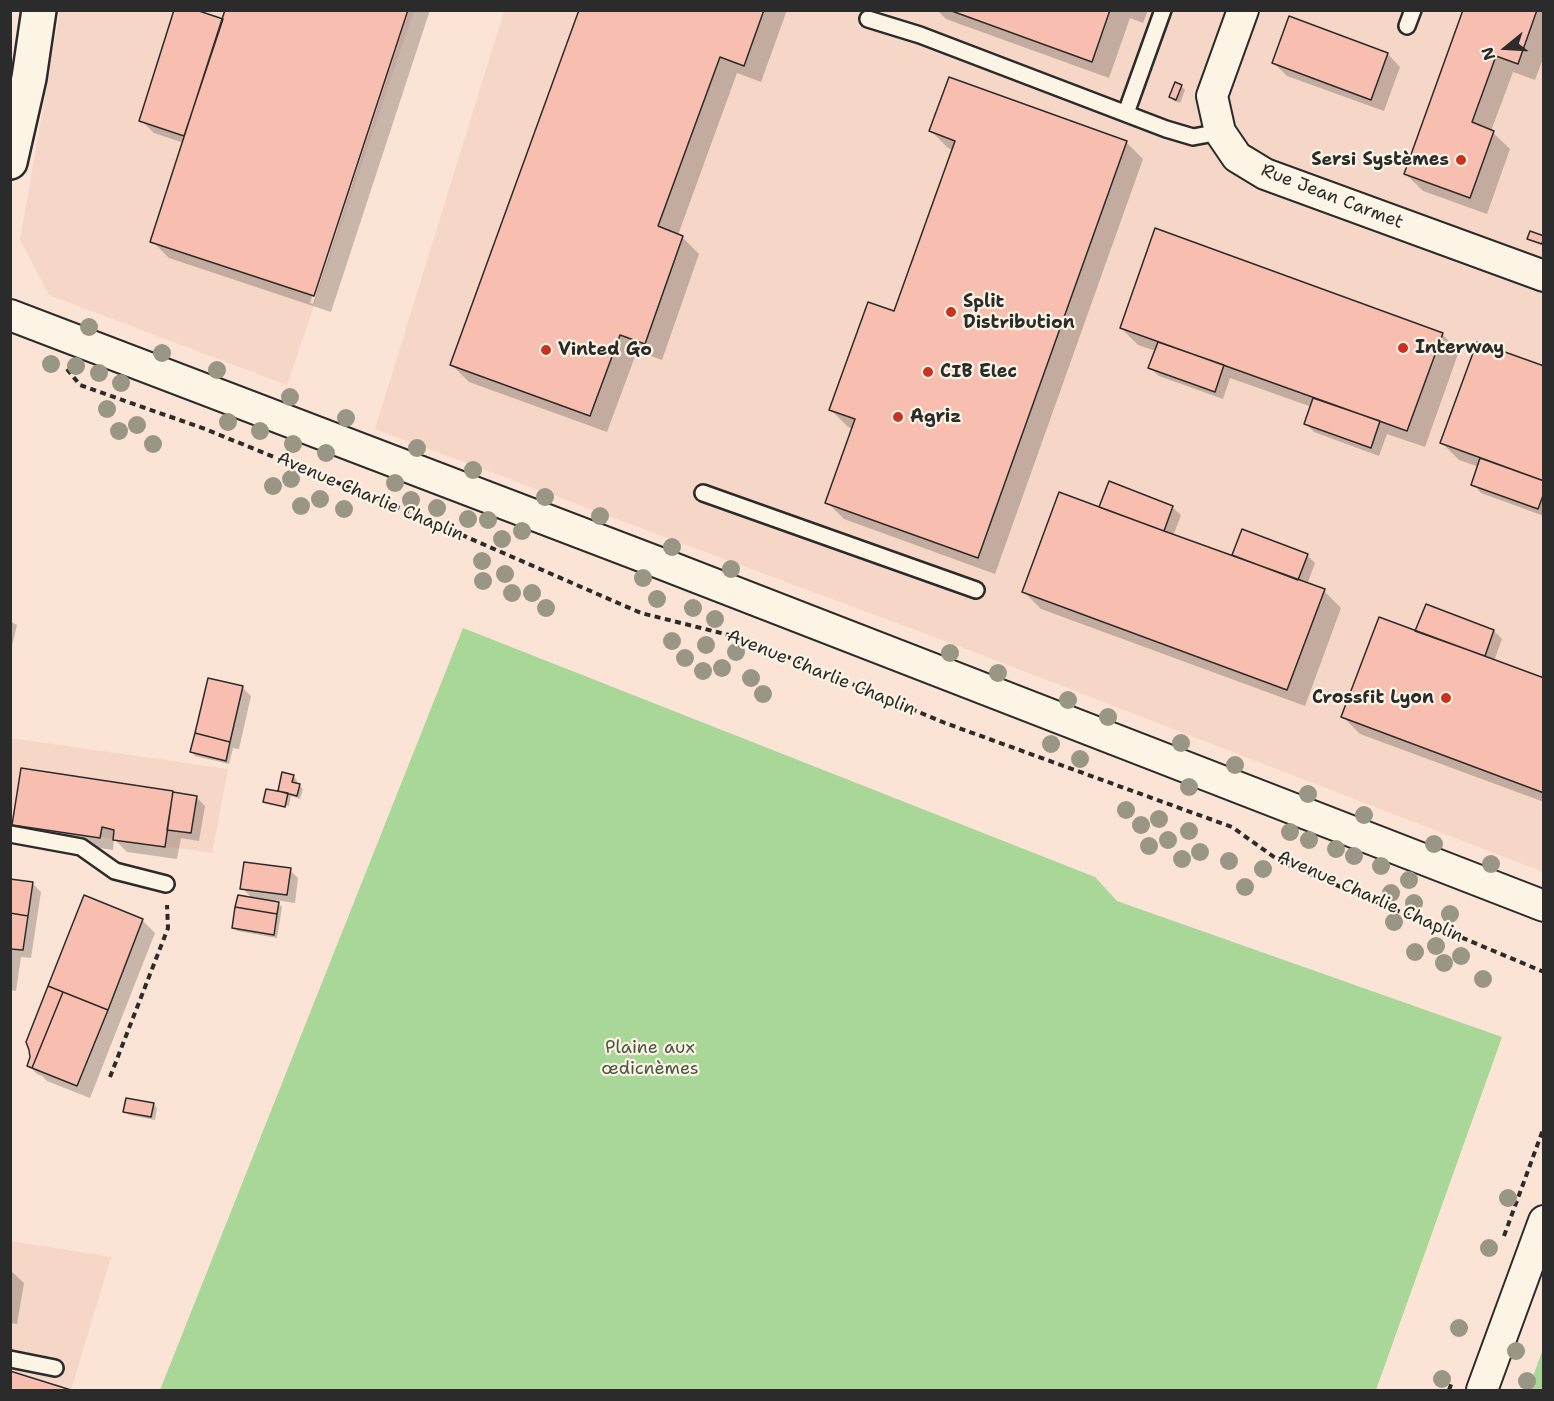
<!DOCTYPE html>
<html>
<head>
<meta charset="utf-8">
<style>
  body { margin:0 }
  #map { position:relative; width:1554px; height:1401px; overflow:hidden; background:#fbe4d5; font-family:"Shantell Sans",sans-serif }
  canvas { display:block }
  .frame { position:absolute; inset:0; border:12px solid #2b2b2b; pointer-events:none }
  .north { position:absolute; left:1476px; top:18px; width:60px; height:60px; -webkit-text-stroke:4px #fcf5e5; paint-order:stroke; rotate:252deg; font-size:16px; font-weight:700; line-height:24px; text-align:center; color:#2b2b2b }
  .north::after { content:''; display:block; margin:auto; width:21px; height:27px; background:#2b2b2b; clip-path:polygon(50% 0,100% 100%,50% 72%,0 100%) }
</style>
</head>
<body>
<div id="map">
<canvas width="1554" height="1401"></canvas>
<div class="frame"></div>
<div class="north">N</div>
</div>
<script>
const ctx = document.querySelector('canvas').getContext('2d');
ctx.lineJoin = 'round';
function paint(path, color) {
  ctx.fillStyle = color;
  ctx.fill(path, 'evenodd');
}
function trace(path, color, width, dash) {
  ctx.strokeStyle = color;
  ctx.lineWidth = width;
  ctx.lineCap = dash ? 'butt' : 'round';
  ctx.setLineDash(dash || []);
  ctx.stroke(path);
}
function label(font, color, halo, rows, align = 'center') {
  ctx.font = font + ' "Shantell Sans",sans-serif';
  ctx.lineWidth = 4.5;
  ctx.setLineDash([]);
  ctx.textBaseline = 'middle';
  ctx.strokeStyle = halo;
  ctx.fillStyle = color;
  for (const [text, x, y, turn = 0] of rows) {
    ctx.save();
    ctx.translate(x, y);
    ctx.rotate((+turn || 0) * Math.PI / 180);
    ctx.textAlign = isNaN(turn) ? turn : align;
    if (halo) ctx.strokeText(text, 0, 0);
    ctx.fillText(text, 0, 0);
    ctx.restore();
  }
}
paint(new Path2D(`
  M 60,11 L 414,11 L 287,385 L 49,295 L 20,240 Z
  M 504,11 L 1543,11 L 1543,872 L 969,650 L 375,429 Z
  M 10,738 L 228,769 L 212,853 L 11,824 Z
  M 10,1241 L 111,1257 L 71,1390 L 11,1390 Z`), '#f6d6c7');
paint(new Path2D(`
  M 463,628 L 1095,877 L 1117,901 L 1502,1037 L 1376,1390 L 160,1390 Z
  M 1543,1349 L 1543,1390 L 1528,1390 Z`), '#a8d797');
paint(new Path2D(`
  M 406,10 L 310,303 L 313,304 L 409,10 L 430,10 L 331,312 L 169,258 L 152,241 L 184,143 L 154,133 L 141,120 L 222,20 Z
  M 580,10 L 787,10 L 761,82 L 737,73 L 678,235 L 682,237 L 699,254 L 662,360 L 637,351 L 607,432 L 469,382 L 452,365 Z
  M 937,10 L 1148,10 L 1143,23 L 1130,18 L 1109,78 L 946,19 Z
  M 1465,10 L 1544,10 L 1544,56 L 1535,80 L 1513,72 L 1491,131 L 1510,149 L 1487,214 L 1423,191 L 1406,174 Z
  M 1388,54 L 1400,67 L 1384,111 L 1287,76 L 1274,63 Z
  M 1181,86 L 1185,90 L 1180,103 L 1174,101 L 1171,97 Z
  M 931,131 L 1126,142 L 1143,159 L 995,574 L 844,519 L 827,502 L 854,429 L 848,427 L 831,410 L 895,313 L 954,150 L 948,148 Z
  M 1544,237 L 1544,246 L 1533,242 L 1529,238 Z
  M 1121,328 L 1442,334 L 1459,351 L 1425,447 L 1387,434 L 1379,456 L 1314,432 L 1306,424 L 1312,407 L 1230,378 L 1223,399 L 1159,376 L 1150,368 L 1156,351 L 1138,345 Z
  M 1442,443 L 1541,478 L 1540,481 L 1544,483 L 1544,516 L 1481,493 L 1473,484 L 1479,467 L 1459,460 Z
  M 1172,507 L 1181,515 L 1173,536 L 1240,560 L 1234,555 L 1307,555 L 1315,563 L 1307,585 L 1324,591 L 1341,608 L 1305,706 L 1041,609 L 1024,592 L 1100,509 Z
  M 10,621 L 17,625 L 11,650 L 10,650 Z
  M 1494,631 L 1502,639 L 1494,661 L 1544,680 L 1544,802 L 1360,734 L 1343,717 L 1416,633 Z
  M 242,687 L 251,696 L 239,749 L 233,748 L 229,764 L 195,756 L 192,752 Z
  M 283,774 L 293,776 L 297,780 L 296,785 L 299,785 L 303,789 L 300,799 L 291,796 L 289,806 L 267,802 L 267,804 L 265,802 L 279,793 Z
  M 173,792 L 174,794 L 197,798 L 205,806 L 199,841 L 181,838 L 177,859 L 127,852 L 114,839 L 113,850 L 26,837 L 13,824 Z
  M 290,870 L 298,878 L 295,903 L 275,900 L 282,907 L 277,938 L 237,931 L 234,927 L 253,899 L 242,888 Z
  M 10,880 L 32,883 L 41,892 L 31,958 L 21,957 L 16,991 L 10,990 Z
  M 142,920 L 155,933 L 90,1098 L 47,1081 L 42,1076 L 37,1074 L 29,1066 Z
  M 153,1104 L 157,1108 L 155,1120 L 129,1115 L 125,1111 Z
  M 10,1270 L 24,1283 L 17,1324 L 10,1323 Z
  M 10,1373 L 69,1390 L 10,1390 Z`), '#0003');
const building = new Path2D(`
  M 174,10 L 196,10 L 223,19 L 184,136 L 139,121 Z
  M 225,10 L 408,10 L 314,296 L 150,242 Z
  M 579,10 L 764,10 L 744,66 L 720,57 L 658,226 L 683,236 L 645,344 L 620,335 L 590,416 L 450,365 Z
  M 949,10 L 1110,10 L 1092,62 Z
  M 1463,10 L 1537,10 L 1518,64 L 1496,56 L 1472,122 L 1494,131 L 1470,198 L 1404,174 Z
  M 1289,16 L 1388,53 L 1371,100 L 1272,63 Z
  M 949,77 L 1127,141 L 978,558 L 825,503 L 855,419 L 829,410 L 868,302 L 894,311 L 955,141 L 929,131 Z
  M 1175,82 L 1182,85 L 1176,100 L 1169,97 Z
  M 1155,228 L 1443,333 L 1407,431 L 1120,328 Z
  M 1530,231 L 1544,236 L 1542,244 L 1527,239 Z
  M 1158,342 L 1224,365 L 1215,392 L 1148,368 Z
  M 1477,342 L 1544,366 L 1544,481 L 1440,443 Z
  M 1313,398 L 1380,421 L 1371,448 L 1304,424 Z
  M 1480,458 L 1544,481 L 1544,493 L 1538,509 L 1471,485 Z
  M 1109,481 L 1173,506 L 1164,531 L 1099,507 Z
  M 1059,492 L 1164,531 L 1325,589 L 1287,690 L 1022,592 Z
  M 1242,529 L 1308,554 L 1298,580 L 1232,555 Z
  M 1426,604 L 1494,630 L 1485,656 L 1415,631 Z
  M 1379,617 L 1544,678 L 1544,793 L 1341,717 Z
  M 208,678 L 243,686 L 230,742 L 195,733 Z
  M 195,733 L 230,742 L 226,761 L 190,752 Z
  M 21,768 L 173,791 L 165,847 L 113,840 L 114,830 L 102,827 L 100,838 L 12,825 Z
  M 282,772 L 294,775 L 292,782 L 300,784 L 297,796 L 278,791 Z
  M 266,789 L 288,793 L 285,807 L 263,802 Z
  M 173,792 L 197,796 L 191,833 L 167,830 Z
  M 244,862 L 291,868 L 287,895 L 240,889 Z
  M 10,879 L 33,882 L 28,916 L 10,913 Z
  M 84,895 L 143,919 L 108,1010 L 48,986 Z
  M 238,895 L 279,902 L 277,914 L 235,907 Z
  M 235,907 L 277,914 L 274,935 L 232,928 Z
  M 10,913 L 28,916 L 23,950 L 10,949 Z
  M 48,986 L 63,992 L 32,1068 L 27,1066 L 30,1057 L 29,1050 L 26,1042 Z
  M 63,992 L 108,1010 L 77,1086 L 32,1068 Z
  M 126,1098 L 154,1103 L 151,1117 L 123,1112 Z
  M 10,1371 L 71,1390 L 10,1390 Z`);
paint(building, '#f8beaf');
trace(building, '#2b2b2b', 1.5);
const lane = new Path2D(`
  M 868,19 L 920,35 L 1166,129 L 1193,137 L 1220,132
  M 1407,26 L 1413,10
  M 1126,113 L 1163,10
  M 703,493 L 976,590
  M 10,834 L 81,847 L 115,871 L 166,884
  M 10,1359 L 55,1368`);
const street = new Path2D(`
  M 1243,10 L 1212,96 L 1220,132 L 1237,157 L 1265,174 L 1544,276
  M 10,315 L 665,565 L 1544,906
  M 1482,1390 L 1544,1221`);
const secondary = new Path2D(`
  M 10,162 L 29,78 L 39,10`);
trace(lane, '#2b2b2b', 20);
trace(street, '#2b2b2b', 34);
trace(secondary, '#2b2b2b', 38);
trace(new Path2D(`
  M 67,369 L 80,385 L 205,429 L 400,508 L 641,613 L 745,639 L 945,723 L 1232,827 L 1281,862 L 1544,972
  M 110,1077 L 168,928 L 167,905
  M 1504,1236 L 1544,1127
  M 1449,1390 L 1452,1382`), '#2b2b2b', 4, [6, 4.5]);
trace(lane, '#fcf5e5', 15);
trace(street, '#fcf5e5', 30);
trace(secondary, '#fcf5e5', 33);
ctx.fillStyle = '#9a9686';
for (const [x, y] of [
  [89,327],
  [162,353],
  [51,364],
  [76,366],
  [217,370],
  [99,373],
  [121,383],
  [290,397],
  [107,409],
  [346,418],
  [228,422],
  [137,425],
  [119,431],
  [260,431],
  [153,444],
  [293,444],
  [417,448],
  [326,453],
  [473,470],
  [291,479],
  [395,483],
  [273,486],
  [545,497],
  [320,499],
  [411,500],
  [301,506],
  [437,508],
  [344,509],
  [600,516],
  [468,519],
  [488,520],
  [522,531],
  [502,539],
  [672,547],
  [482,561],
  [731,569],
  [505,574],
  [643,578],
  [483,581],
  [512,593],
  [532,593],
  [657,599],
  [546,608],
  [693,608],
  [715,619],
  [672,641],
  [706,645],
  [736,652],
  [950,653],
  [685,658],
  [722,668],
  [703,671],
  [998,673],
  [751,678],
  [763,694],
  [1068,700],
  [1108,717],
  [1181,743],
  [1051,744],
  [1080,759],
  [1235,765],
  [1189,787],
  [1308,794],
  [1126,810],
  [1364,815],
  [1159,819],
  [1141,825],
  [1189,831],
  [1290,832],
  [1168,840],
  [1309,840],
  [1434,844],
  [1149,846],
  [1336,849],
  [1200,852],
  [1354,856],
  [1182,859],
  [1229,861],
  [1491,864],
  [1381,866],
  [1263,869],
  [1409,880],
  [1245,887],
  [1391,893],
  [1414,903],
  [1450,914],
  [1394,922],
  [1436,946],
  [1415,952],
  [1461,956],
  [1444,963],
  [1483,979],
  [1508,1198],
  [1489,1248],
  [1459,1328],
  [1516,1351],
  [1442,1379],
  [1527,1381]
]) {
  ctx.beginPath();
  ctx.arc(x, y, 9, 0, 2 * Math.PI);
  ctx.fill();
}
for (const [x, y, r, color] of [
  [1461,160,6,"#c8321e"],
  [951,312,6,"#c8321e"],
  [1403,348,6,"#c8321e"],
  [546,350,6,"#c8321e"],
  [928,372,6,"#c8321e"],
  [898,417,6,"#c8321e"],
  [1446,698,6,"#c8321e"]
]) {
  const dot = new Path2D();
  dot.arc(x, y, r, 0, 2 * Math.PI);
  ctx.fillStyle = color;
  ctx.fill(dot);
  trace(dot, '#fcf5e5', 2);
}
label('bold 18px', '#2b2b2b', '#fcf5e5', [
  ["Sersi Systèmes",1449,160,"right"],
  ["Split",963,302],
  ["Distribution",963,323],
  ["Interway",1415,348],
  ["Vinted Go",558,350],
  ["CIB Elec",940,372],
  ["Agriz",910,417],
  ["Crossfit Lyon",1434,698,"right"]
], 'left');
label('18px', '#2b2b2b', '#fcf5e5', [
  ["Rue Jean Carmet",1332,197,21],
  ["Avenue Charlie Chaplin",370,497,23],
  ["Avenue Charlie Chaplin",821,673,22],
  ["Avenue Charlie Chaplin",1370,897,24]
]);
label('18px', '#4a5646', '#fcf5e5', [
  ["Plaine aux",650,1048],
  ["œdicnèmes",650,1069]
]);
</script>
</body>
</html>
